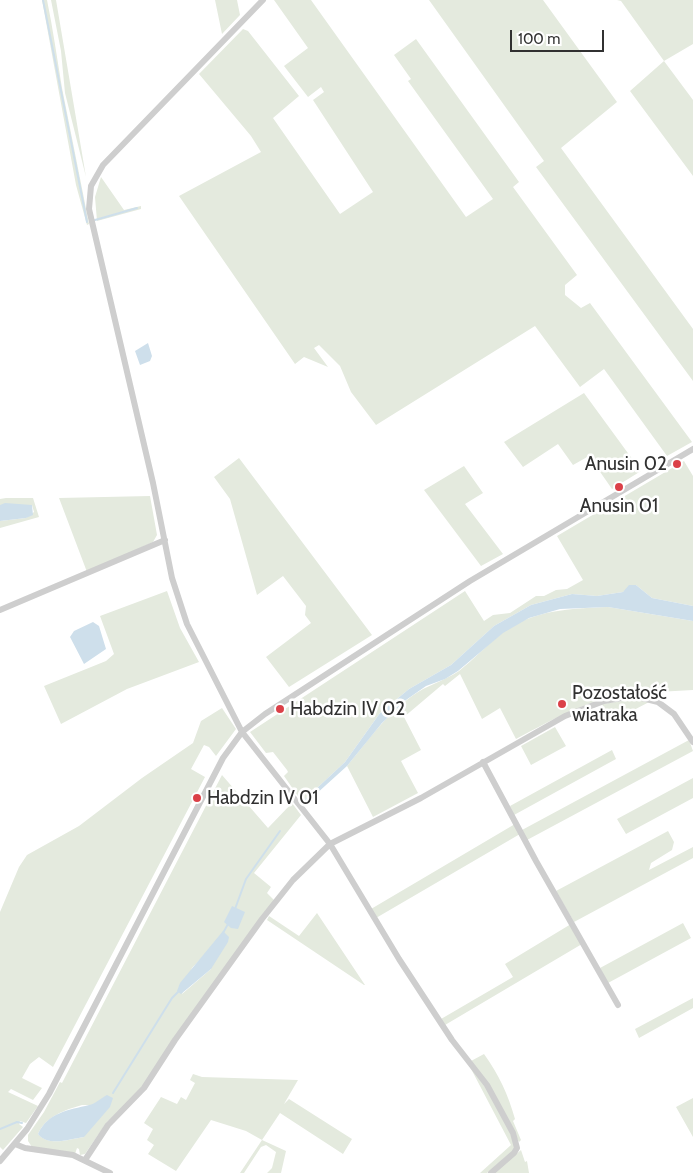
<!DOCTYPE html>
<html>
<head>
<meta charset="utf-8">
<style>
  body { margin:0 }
  #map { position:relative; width:693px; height:1173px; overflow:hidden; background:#fff; font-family:Cabin,sans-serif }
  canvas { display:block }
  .scale { position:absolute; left:510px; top:30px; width:94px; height:22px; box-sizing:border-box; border:2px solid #313131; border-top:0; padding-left:6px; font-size:15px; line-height:18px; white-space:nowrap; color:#313131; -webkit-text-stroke:4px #fff; paint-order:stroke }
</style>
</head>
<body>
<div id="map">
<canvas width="693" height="1173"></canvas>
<div class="scale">100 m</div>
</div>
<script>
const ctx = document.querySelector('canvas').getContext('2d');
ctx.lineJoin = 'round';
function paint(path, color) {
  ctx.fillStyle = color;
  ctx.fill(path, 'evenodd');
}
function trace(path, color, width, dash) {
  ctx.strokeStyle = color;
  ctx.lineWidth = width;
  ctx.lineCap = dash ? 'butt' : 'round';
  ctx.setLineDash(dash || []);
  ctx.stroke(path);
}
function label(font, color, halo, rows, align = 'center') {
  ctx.font = font + ' Cabin,sans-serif';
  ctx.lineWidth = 5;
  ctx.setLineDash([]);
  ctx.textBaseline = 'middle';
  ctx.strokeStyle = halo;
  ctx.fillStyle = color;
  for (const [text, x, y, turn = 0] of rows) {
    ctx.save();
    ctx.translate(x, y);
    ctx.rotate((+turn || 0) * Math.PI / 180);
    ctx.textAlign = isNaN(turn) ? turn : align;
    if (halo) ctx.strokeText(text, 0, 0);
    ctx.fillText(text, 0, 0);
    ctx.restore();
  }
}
paint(new Path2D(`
  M 42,0 L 47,0 C 53,29 57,58 62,88 C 71,133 80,178 89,224 L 87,225 L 76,185 Z
  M 51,0 L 56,0 L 86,177 L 65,93 L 61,51 Z
  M 215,0 L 237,0 L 240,15 L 222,34 Z
  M 274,0 L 311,0 L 466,217 L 493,199 L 408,81 L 411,79 L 394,55 L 416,39 L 519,182 L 513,187 L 577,275 L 565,285 L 565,295 L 581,308 L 590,303 L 692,442 L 667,456 L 604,369 L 580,387 L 535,326 L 376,425 L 351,392 L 340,366 L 319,345 L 314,348 L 328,367 L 304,357 L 295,364 L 179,196 L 261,152 L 251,136 L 199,74 L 243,29 L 248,31 L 299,96 L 273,118 L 340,214 L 373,192 L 313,100 L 324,92 L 321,87 L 308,97 L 284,66 L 308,48 Z
  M 429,0 L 543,0 L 617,102 L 561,148 L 693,329 L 693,381 L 536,167 L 544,161 Z
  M 617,0 L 693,0 L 693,44 L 664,61 L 693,100 L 693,176 L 630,91 L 664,61 L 621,1 Z
  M 101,177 L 124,210 L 141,206 L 141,209 L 97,221 L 95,197 Z
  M 584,393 L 641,471 L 612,489 L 589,456 L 573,465 L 558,444 L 523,467 L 504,442 Z
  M 239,458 L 372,635 L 289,687 L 266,657 L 311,623 L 305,615 L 306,606 L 283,576 L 257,595 L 230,499 L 214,477 Z
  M 684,461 L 693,476 L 693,606 L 652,598 L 636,585 L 623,592 L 597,596 L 572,594 L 531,605 L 494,626 L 451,665 L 409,689 L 380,713 L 345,762 L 302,802 L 284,776 L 288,772 L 287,770 L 273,752 L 266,753 L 250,732 L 465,591 L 484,621 L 493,615 L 510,613 L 536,596 L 544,596 L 556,590 L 567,589 L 583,580 L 557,536 Z
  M 464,466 L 483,493 L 465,504 L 503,554 L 481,566 L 424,490 Z
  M 150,496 L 157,535 L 153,542 L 87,572 L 59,498 Z
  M 6,498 L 33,498 L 39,517 L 0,528 L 0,521 L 26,518 L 34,512 L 32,505 L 0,505 L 0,499 Z
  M 167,591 L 180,628 L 199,662 L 127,689 L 61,724 L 44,686 L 106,661 L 114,654 L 100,616 Z
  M 608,607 L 693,621 L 693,690 L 657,692 L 656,696 C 603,689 561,716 516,739 L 500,708 L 482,719 L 460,674 L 445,686 L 443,684 L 404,717 L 421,750 L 401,761 L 418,793 L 373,817 L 347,766 C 367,742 386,714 412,696 C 427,685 444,681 459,671 C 474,659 487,645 502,633 C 535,609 570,609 608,607 Z
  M 636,699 L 651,701 L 611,722 L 602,704 Z
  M 222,708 L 236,729 L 216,756 L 209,747 L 204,745 L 191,769 L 205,777 L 53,1067 L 39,1057 L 30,1064 L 22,1078 L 42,1088 L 33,1100 L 11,1089 L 8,1092 L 38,1106 L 26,1123 L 20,1121 L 19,1124 L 23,1127 L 3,1150 L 0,1147 L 0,912 L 19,867 L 27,855 L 79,826 L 142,778 L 193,743 L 201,721 Z
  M 555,727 L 566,746 L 531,765 L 521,746 Z
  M 689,740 L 693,751 L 527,840 L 522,830 Z
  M 612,750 L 616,759 L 514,815 L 510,806 Z
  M 222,775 L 268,828 L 292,803 L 301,815 L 254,873 L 271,887 L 267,893 L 274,900 L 139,1091 L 107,1122 L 85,1154 L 80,1155 L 79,1149 L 77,1148 L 75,1154 L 32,1147 L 28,1141 L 28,1135 L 44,1112 L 60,1082 L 62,1083 ZM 210,949 L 211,969 L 182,994 L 192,968 ZM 82,1105 L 91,1105 L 84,1137 C 70,1139 49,1147 38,1134 C 46,1116 65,1110 82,1105 Z
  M 693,778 L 693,798 L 626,834 L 617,819 Z
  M 515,824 L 520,834 L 376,918 L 371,909 Z
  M 668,831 L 674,842 L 672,850 L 651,863 L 649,870 L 693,847 L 693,858 L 574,922 L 556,891 Z
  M 317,913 L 365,985 L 364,985 L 267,920 L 269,916 L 299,936 Z
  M 683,923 L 691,938 L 608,983 L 600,968 Z
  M 571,924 L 582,944 L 445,1025 L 441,1019 L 513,977 L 505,964 Z
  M 693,998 L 693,1008 L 639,1038 L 635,1029 Z
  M 484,1054 C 499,1075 508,1094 515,1119 L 513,1121 L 521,1140 L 519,1142 L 471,1061 Z
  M 469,1065 C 487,1086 510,1122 515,1149 L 487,1173 L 480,1173 L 511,1145 Z
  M 193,1074 L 202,1077 L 298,1080 L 284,1104 L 289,1099 L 352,1139 L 343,1154 L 280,1113 L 262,1140 L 286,1151 L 281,1173 L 267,1173 L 272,1168 L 276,1152 L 266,1145 L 261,1147 L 244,1173 L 240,1173 L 262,1140 L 246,1131 L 211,1120 L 176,1171 L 148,1154 L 154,1145 L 147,1140 L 153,1129 L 144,1123 L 161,1097 L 177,1104 L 181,1097 L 186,1100 L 195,1083 L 190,1080 Z
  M 693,1098 L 693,1137 L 676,1107 Z
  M 521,1150 L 525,1162 L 527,1161 L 529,1173 L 494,1173 Z`), '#e4eade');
paint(new Path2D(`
  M 148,343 L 152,356 L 150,361 L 140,365 L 135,351 Z
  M 5,503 L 32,505 L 33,515 L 26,518 L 0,521 L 0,505 Z
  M 629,585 L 636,585 L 652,598 L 693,606 L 693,621 L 608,607 L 560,609 L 529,618 L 503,633 L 458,671 L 445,679 L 426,686 L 406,700 L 382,723 L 347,766 L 304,805 L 302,802 L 345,762 L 380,713 L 409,689 L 451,665 L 494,626 L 531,605 L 572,594 L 597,596 L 623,592 Z
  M 93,622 L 99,626 L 106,649 L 84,664 L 70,637 L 74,631 Z
  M 232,906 L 245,912 L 238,929 L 231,928 L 224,922 Z
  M 223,931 L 229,937 L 228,942 L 211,969 L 181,994 L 177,991 L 180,983 Z
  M 107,1095 L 113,1098 L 110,1107 L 84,1137 C 70,1139 48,1147 38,1134 C 48,1112 69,1110 89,1105 C 95,1104 101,1098 107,1095 Z`), '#cedfeb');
trace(new Path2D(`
  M 43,0 L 87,222
  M 95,220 L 137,208
  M 235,909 L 246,879 L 280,831
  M 223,933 L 228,924
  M 113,1093 L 172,998 L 180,990
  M 0,1129 L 17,1122 L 22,1123`), '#cedfeb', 2);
trace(new Path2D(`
  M 263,0 L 103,165 L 91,186 L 89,209 L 153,483 L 172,578 L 187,624 L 242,732 L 330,844 L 399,959 L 452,1040 L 487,1085 L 513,1133 L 517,1148 L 514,1153 L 491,1173
  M 0,610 L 165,540
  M 483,762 L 536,861 L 618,1005
  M 15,1144 L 25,1148 L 73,1155 L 110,1173
  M 85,1160 L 108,1125 L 144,1088 L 175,1040 L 262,919 L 293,880 L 330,844 L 421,798 L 565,716 L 604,701 L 634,696 L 658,702 L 674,714 L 693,742
  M 0,1161 L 27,1129 L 49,1094 L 223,758 L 242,732 L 265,714 L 470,581 L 693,449`), '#cecece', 6);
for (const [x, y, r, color] of [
  [677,464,5,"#db4048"],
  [619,487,5,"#db4048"],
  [562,704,5,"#db4048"],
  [280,709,5,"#db4048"],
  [197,798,5,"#db4048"]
]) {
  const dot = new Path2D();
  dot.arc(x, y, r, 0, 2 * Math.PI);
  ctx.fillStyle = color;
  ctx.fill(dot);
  trace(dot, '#fff', 2);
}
label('19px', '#313131', '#fff', [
  ["Anusin 02",667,464,"right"],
  ["Anusin 01",619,506,"center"],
  ["Pozostałość",572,693],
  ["wiatraka",572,715],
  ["Habdzin IV 02",290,709],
  ["Habdzin IV 01",207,798]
], 'left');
</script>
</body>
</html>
